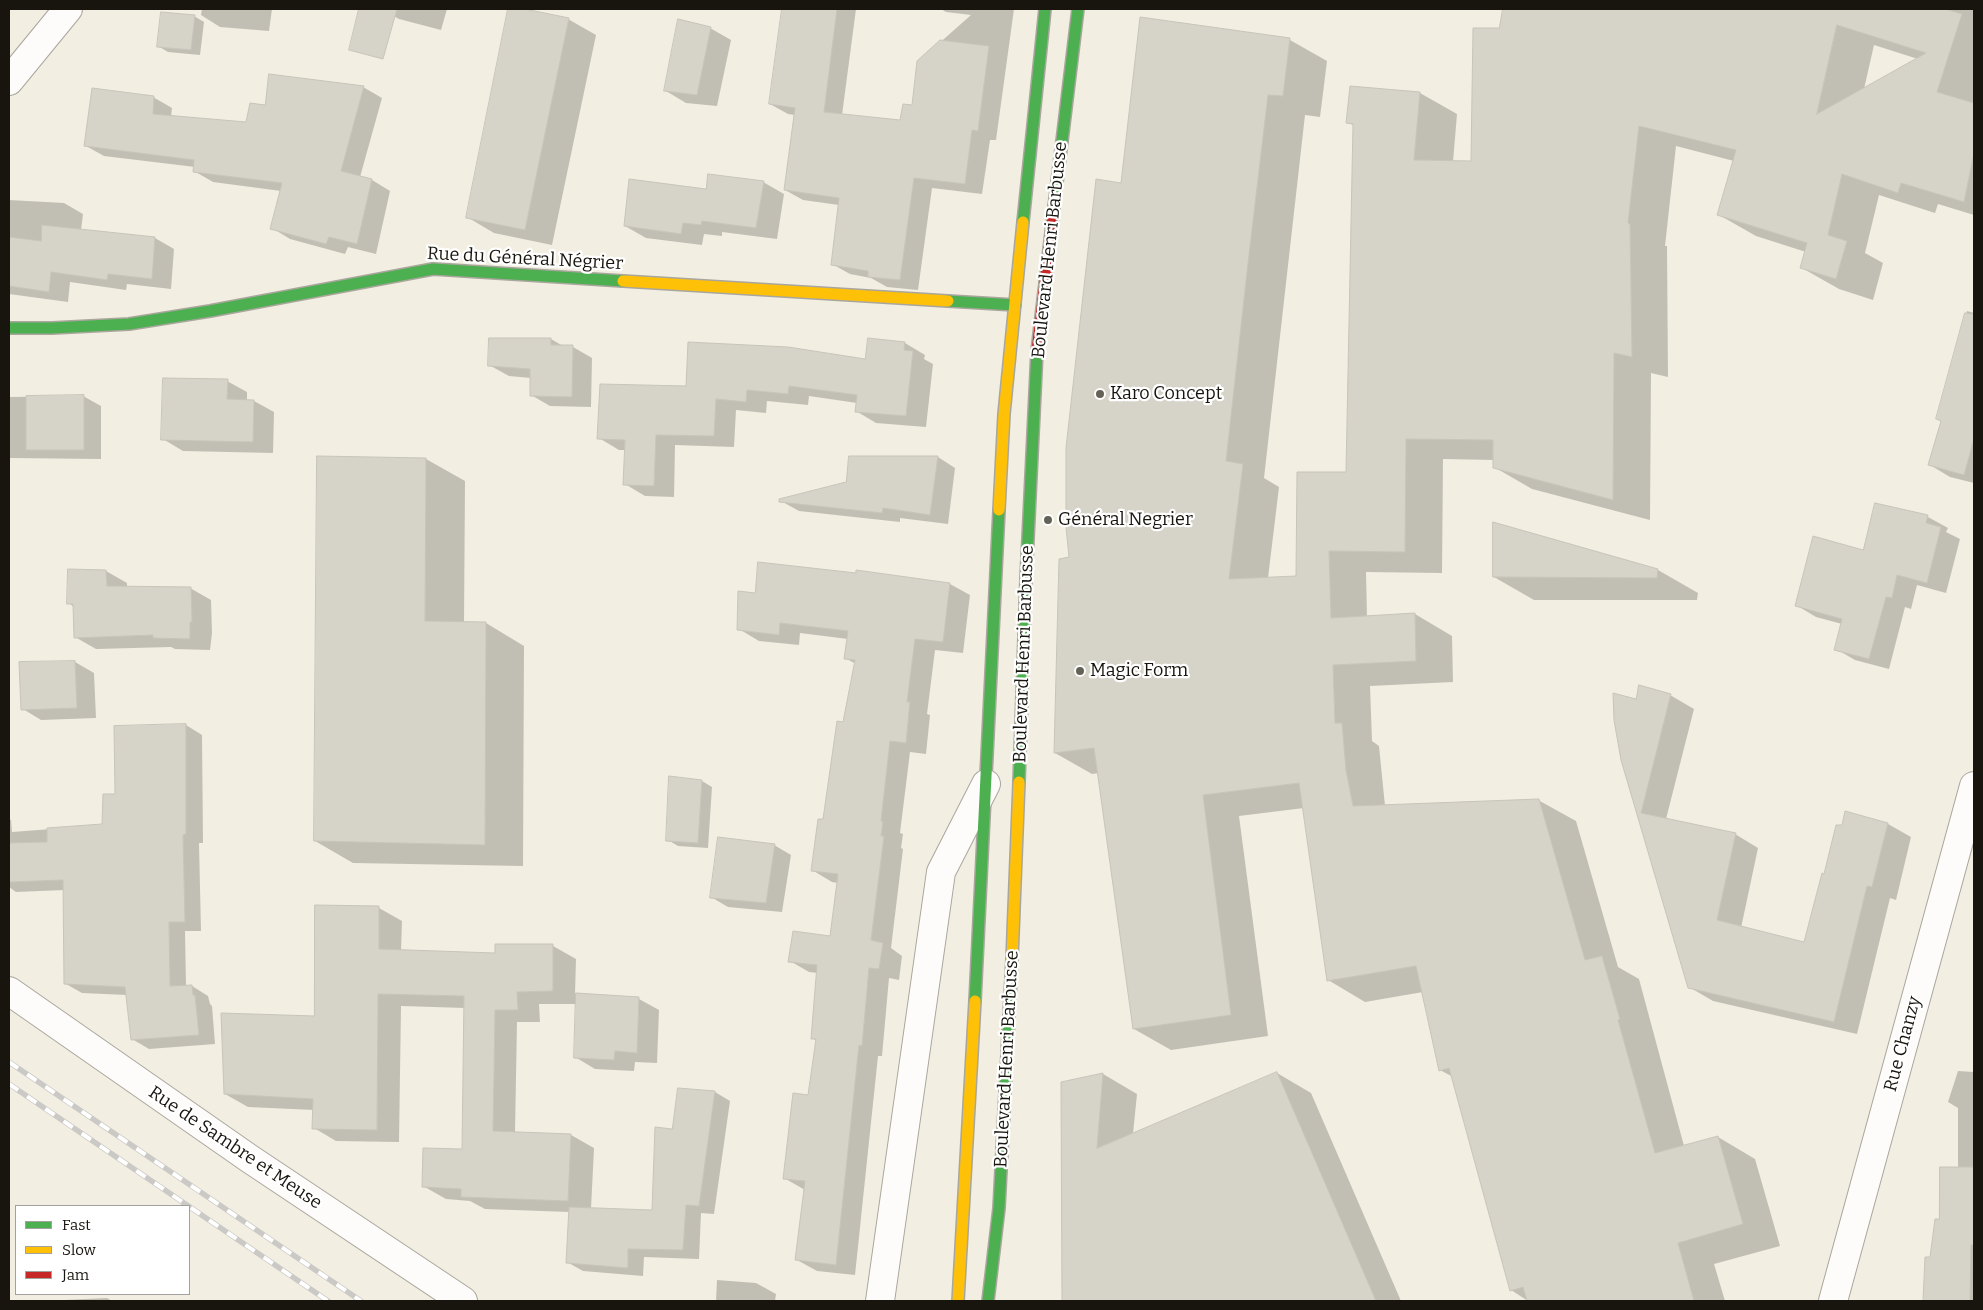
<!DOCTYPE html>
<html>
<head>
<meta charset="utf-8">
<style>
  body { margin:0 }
  #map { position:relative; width:1983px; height:1310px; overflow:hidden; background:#f2eee1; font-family:Bitter,serif }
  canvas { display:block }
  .frame { position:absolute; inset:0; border:10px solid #17150d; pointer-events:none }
  .legend { position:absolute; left:15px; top:1205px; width:175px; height:90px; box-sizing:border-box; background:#fff; border:1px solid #a2a19e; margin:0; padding:6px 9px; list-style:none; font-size:15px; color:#17150d }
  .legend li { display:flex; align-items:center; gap:10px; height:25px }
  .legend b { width:25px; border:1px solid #a2a19e }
</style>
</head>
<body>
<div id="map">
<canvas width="1983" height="1310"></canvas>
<div class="frame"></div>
<ul class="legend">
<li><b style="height:6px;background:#4caf50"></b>Fast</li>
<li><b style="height:6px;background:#ffc107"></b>Slow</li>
<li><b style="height:6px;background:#c62828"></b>Jam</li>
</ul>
</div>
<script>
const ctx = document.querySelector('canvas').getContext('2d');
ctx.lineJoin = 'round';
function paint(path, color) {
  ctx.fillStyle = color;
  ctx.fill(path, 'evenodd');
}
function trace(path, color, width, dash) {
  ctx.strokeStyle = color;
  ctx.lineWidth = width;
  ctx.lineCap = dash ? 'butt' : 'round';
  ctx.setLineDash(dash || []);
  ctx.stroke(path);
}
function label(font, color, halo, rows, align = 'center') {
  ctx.font = font + ' Bitter,serif';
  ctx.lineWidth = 4.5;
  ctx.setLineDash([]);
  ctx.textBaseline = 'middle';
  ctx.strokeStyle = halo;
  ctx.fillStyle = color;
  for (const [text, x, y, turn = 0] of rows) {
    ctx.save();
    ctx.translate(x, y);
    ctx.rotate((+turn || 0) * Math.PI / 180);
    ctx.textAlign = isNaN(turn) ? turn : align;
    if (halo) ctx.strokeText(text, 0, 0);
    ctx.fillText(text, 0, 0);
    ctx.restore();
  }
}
paint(new Path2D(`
  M 202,9 L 272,9 L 269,31 L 220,27 L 201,15 Z
  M 381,9 L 447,9 L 441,30 L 399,19 Z
  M 510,9 L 519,9 L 568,19 L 596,35 L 552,245 L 494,233 L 467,217 Z
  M 783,9 L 856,9 L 842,115 L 901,122 L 913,106 L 918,62 L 971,15 L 946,12 L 941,9 L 1014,9 L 996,140 L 990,140 L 982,194 L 932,188 L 918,290 L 887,287 L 871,278 L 850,274 L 832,264 L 839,205 L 803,200 L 785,190 L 795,115 L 788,114 L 770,104 Z
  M 1504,9 L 1974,9 L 1974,215 L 1938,204 L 1935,213 L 1879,195 L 1865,253 L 1883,263 L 1873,300 L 1839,289 L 1802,268 L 1806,252 L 1756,236 L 1719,215 L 1734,161 L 1676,146 L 1665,246 L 1667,246 L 1668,377 L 1651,373 L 1650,520 L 1532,489 L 1494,467 L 1494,460 L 1443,459 L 1442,573 L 1366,572 L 1367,617 L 1415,614 L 1452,636 L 1453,682 L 1370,686 L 1372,741 L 1379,746 L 1385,806 L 1538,800 L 1576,821 L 1618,967 L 1639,979 L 1684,1146 L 1718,1137 L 1755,1159 L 1780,1246 L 1714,1264 L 1725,1301 L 1528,1301 L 1511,1290 L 1453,1077 L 1440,1070 L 1423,992 L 1365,1002 L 1328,980 L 1304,808 L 1239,816 L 1268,1036 L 1171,1050 L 1134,1029 L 1099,773 L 1092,774 L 1055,753 L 1070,558 L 1122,184 L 1290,40 L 1327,61 L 1320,117 L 1305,115 L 1264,478 L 1279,487 L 1268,578 L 1298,577 L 1347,473 L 1354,126 L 1348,122 L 1420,93 L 1457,114 L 1453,162 L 1472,162 ZM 1874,45 L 1918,59 L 1864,89 Z
  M 194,16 L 204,22 L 200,55 L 168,52 L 158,46 Z
  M 710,28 L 731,40 L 717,106 L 686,103 L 666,91 Z
  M 363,87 L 382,98 L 360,177 L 372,180 L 390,191 L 376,254 L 348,247 L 345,254 L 290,239 L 272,228 L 281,191 L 213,182 L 194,171 L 195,167 L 104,156 L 86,146 L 153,97 L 172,108 L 171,117 L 247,123 L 266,107 Z
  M 763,182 L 784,194 L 777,239 L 722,232 L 722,236 L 704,234 L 702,245 L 646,238 L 625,226 L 707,190 Z
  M 9,200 L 64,203 L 83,214 L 81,230 L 155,238 L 174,249 L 171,289 L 127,284 L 126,290 L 70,282 L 68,302 L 9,294 Z
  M 1967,311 L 1974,313 L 1974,483 L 1950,477 L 1930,465 L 1942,421 L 1938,419 Z
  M 490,339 L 551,339 L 563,346 L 573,347 L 592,358 L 591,407 L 550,406 L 531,395 L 531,378 L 509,376 L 489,365 Z
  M 905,343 L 925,355 L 924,359 L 933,364 L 926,427 L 876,423 L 856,411 L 857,403 L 809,396 L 808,405 L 767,401 L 766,413 L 736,410 L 734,447 L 675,445 L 674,497 L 645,496 L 625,484 L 626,450 L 619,450 L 599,438 L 687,387 L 866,360 Z
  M 227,381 L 247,392 L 247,401 L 254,401 L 274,412 L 273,453 L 183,451 L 163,439 Z
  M 9,387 L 10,397 L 83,396 L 101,406 L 101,459 L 9,458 Z
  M 938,457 L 955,468 L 948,524 L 900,518 L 900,522 L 799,511 L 781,501 Z
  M 319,458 L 426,459 L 465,481 L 464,623 L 486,623 L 524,646 L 523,866 L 353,863 L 315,841 Z
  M 1876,504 L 1928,517 L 1948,528 L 1946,532 L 1960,539 L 1946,593 L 1917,585 L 1911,609 L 1905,607 L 1889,669 L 1855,660 L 1836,649 L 1842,624 L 1816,617 L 1796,605 L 1864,552 Z
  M 1494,524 L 1658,570 L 1698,593 L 1697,600 L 1534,600 L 1494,577 Z
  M 106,571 L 127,583 L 127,587 L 190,588 L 211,600 L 212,633 L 210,650 L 175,649 L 171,647 L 96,649 L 75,637 L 74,607 L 69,603 Z
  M 950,584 L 970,595 L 963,653 L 935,650 L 927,714 L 930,715 L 926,754 L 910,752 L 900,833 L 903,834 L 901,848 L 903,849 L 891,948 L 902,956 L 899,980 L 889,978 L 882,1056 L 878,1056 L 855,1275 L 817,1271 L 797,1260 L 805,1190 L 784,1178 L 809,1096 L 817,1041 L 812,1038 L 818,973 L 809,972 L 790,961 L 831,937 L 838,883 L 832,882 L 812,870 L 856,664 L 845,658 L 848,639 L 800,633 L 799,645 L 759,641 L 739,629 L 756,594 Z
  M 75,662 L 94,673 L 96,718 L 41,720 L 23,709 Z
  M 1670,695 L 1694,709 L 1666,819 L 1735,834 L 1758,848 L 1741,928 L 1805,944 L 1846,813 L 1888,824 L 1911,837 L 1896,900 L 1890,898 L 1857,1034 L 1713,1001 L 1689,987 L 1622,760 L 1636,700 Z
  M 186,725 L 202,735 L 203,843 L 199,843 L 201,931 L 185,931 L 186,986 L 192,986 L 208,996 L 210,1004 L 212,1006 L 215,1044 L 149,1049 L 132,1039 L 127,995 L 82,993 L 66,984 L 65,890 L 16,892 L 9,887 L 9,819 L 11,820 L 12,832 L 104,825 L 116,795 Z
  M 702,781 L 712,787 L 708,848 L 678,846 L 668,840 Z
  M 774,845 L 791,855 L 782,912 L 728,907 L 711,897 Z
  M 316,907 L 379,908 L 402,921 L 401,951 L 496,954 L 553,946 L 576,959 L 575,994 L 639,999 L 659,1010 L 657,1063 L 635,1062 L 634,1071 L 595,1069 L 575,1057 L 577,1004 L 539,1004 L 540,1022 L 517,1022 L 515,1133 L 571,1135 L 594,1148 L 591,1209 L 653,1211 L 673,1131 L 679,1089 L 715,1092 L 730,1101 L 714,1214 L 701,1213 L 699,1259 L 644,1257 L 643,1276 L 583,1271 L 567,1262 L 570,1212 L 485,1209 L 470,1201 L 446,1199 L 423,1186 L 463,1151 L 465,1008 L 401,1006 L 399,1142 L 336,1141 L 314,1128 L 314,1110 L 248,1107 L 225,1094 L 315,1017 Z
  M 1958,1071 L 1974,1072 L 1974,1301 L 1924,1301 L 1926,1258 L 1931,1258 L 1940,1220 L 1958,1168 L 1958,1108 L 1948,1102 Z
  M 1277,1073 L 1311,1093 L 1401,1301 L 1063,1301 L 1103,1074 L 1137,1094 L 1133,1134 Z
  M 717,1280 L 756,1283 L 776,1294 L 775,1301 L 716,1301 Z
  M 107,1298 L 112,1301 L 64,1301 L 64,1300 Z`), '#0003');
const building = new Path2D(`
  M 359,9 L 397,9 L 383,59 L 349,50 Z
  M 508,9 L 525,9 L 569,18 L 525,230 L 466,218 Z
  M 782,9 L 837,9 L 824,112 L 900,120 L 903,104 L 912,105 L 917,61 L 940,40 L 989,46 L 978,131 L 972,130 L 965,184 L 914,178 L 900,280 L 868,277 L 868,271 L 831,265 L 839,198 L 784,190 L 795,108 L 769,104 Z
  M 1503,9 L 1945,9 L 1962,14 L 1937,92 L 1974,103 L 1974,153 L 1964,202 L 1901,183 L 1898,193 L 1842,174 L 1828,235 L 1847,241 L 1836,279 L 1800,268 L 1807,243 L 1717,215 L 1736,150 L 1639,126 L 1628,223 L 1630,224 L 1632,357 L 1614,353 L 1613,500 L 1493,468 L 1493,440 L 1406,439 L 1405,552 L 1329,551 L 1331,618 L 1415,613 L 1416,661 L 1333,665 L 1335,723 L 1342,723 L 1346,770 L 1353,806 L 1539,799 L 1585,960 L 1602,956 L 1620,1019 L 1618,1020 L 1655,1153 L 1718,1136 L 1743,1224 L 1678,1243 L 1694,1301 L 1527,1301 L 1523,1287 L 1510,1291 L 1449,1068 L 1439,1071 L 1416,966 L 1327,981 L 1299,783 L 1203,795 L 1231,1015 L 1133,1029 L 1094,748 L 1054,753 L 1059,559 L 1069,557 L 1066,527 L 1066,448 L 1096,179 L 1121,183 L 1140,17 L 1290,38 L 1283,96 L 1268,95 L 1248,263 L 1226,461 L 1243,464 L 1229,579 L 1296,576 L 1297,472 L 1346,472 L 1353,124 L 1346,123 L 1350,86 L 1420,92 L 1414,160 L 1471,161 L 1473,28 L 1499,28 ZM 1837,25 L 1926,53 L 1817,114 Z
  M 161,12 L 195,15 L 191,50 L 157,47 Z
  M 678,19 L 711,27 L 697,95 L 664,91 Z
  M 269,74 L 364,86 L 341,171 L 372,179 L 357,244 L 329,237 L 326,244 L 270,229 L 282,183 L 193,172 L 194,160 L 84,146 L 92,88 L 154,96 L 153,114 L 246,122 L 250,103 L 265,105 Z
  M 708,174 L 764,181 L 756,228 L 702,221 L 701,225 L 683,223 L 681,234 L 624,226 L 629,179 L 706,189 Z
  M 42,225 L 155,237 L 152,279 L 108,274 L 107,280 L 51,272 L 49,292 L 9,286 L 9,237 L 41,241 Z
  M 1965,313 L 1974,314 L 1974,439 L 1964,475 L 1928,465 L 1941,421 L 1936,419 Z
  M 489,338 L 551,338 L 551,345 L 573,345 L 572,397 L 530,396 L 530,369 L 488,366 Z
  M 868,338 L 905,342 L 904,350 L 913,351 L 906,416 L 855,412 L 857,395 L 789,386 L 788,394 L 747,390 L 746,402 L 716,399 L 714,436 L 656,435 L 654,486 L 623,485 L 625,440 L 597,439 L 600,384 L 686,386 L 688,342 L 788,347 L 865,359 Z
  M 163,378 L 228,379 L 227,399 L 254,400 L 253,442 L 161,440 Z
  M 84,395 L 84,450 L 26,450 L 26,396 Z
  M 317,456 L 426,458 L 425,621 L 486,622 L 485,845 L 314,841 Z
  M 849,456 L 938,456 L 930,515 L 883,508 L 882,513 L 779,502 L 779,499 L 846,482 Z
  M 1875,503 L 1928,515 L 1926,523 L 1941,527 L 1927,583 L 1897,575 L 1892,598 L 1886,597 L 1869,659 L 1834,650 L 1842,619 L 1795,606 L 1813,536 L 1863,550 Z
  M 1493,522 L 1658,569 L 1657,578 L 1493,577 Z
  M 758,562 L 856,573 L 856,570 L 950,583 L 943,642 L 915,639 L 907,702 L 910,702 L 906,743 L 890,741 L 881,821 L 883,822 L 881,836 L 884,836 L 871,940 L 883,943 L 879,969 L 869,968 L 862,1046 L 859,1045 L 836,1265 L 795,1260 L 805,1181 L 783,1179 L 793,1093 L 808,1095 L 816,1039 L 811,1039 L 817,965 L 788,962 L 793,931 L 830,936 L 838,874 L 811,871 L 818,819 L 823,819 L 837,721 L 843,722 L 855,660 L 844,659 L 848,631 L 780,623 L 779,635 L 737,630 L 738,591 L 755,593 Z
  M 68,569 L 106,570 L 107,586 L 191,587 L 192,622 L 190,622 L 190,639 L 153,638 L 153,635 L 74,638 L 73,604 L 67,604 Z
  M 75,661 L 77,708 L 21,710 L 19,662 Z
  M 1639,685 L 1671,694 L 1641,813 L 1736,833 L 1717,920 L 1804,942 L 1822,873 L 1824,874 L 1836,825 L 1842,825 L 1845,811 L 1888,823 L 1872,887 L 1867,886 L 1834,1022 L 1688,988 L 1621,760 L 1614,720 L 1613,693 L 1636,699 Z
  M 186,724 L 186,834 L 183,835 L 185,922 L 169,922 L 170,986 L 192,985 L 193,995 L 195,995 L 199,1035 L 131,1040 L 125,987 L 64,984 L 63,880 L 9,882 L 9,843 L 47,842 L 47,828 L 102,824 L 103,794 L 115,794 L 114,726 Z
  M 669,776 L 702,780 L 698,843 L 666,841 Z
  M 718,837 L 775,844 L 766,903 L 710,898 Z
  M 315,905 L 379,906 L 379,949 L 495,953 L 495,944 L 553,944 L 553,991 L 517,992 L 518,1010 L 495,1010 L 493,1131 L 571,1134 L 568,1201 L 461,1197 L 461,1189 L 422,1187 L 423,1148 L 462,1149 L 464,996 L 378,994 L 377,1130 L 312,1129 L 313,1099 L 224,1094 L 221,1013 L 314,1016 Z
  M 576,993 L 639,997 L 637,1053 L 615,1051 L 614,1060 L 574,1058 Z
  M 1277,1072 L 1376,1301 L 1062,1301 L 1061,1082 L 1103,1073 L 1097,1148 Z
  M 678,1088 L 715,1091 L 699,1206 L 686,1205 L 683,1250 L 628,1249 L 628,1268 L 566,1263 L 569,1207 L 652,1210 L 655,1127 L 672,1129 Z
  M 1940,1167 L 1974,1167 L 1974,1245 L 1971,1245 L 1970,1301 L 1923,1301 L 1925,1257 L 1930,1257 L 1935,1219 L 1939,1219 Z`);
paint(building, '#d6d3c9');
trace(building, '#c7c4ba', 1);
const street = new Path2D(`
  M 9,81 L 68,9
  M 9,991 L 250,1159 L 463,1301
  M 880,1301 L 941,872 L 986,784
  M 1833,1301 L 1974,786`);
const fast = new Path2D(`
  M 1054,207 L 1078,9
  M 1023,222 L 1045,9
  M 948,301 L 1015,305
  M 9,328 L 52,328 L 129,324 L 210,311 L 433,269 L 623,281
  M 1019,782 L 1026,580 L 1037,351
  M 975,1001 L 999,510
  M 988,1301 L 999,1208 L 1012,959`);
const slow = new Path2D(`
  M 623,281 L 948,301
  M 999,510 L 1004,414 L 1023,222
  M 1012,959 L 1019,782
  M 958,1301 L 975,1001`);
const jam = new Path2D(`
  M 1037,351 L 1054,207`);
trace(street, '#a9a69d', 30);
trace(fast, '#a9a69d', 14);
trace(slow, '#a9a69d', 14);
trace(jam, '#a9a69d', 14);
trace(street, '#fdfcfa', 28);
trace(fast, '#4caf50', 11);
trace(slow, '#ffc107', 11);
trace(jam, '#c62828', 11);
const rail = new Path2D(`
  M 9,1062 L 361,1301
  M 9,1084 L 328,1301`);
trace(rail, '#cac9c6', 5.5);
trace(rail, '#fff', 4, [11]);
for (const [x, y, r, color] of [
  [1100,394,5,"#646157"],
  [1048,520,5,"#646157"],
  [1080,671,5,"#646157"]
]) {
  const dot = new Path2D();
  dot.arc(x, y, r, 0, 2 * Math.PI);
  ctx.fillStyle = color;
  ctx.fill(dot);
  trace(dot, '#fff', 2);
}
label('18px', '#17150d', '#fff', [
  ["Boulevard Henri Barbusse",1050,250,-84],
  ["Rue du Général Négrier",525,259,3],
  ["Boulevard Henri Barbusse",1024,654,-88],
  ["Rue Chanzy",1903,1044,-75],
  ["Boulevard Henri Barbusse",1007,1059,-87],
  ["Rue de Sambre et Meuse",235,1148,34]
]);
label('18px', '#17150d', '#fff', [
  ["Karo Concept",1110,394],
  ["Général Negrier",1058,520],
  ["Magic Form",1090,671]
], 'left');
</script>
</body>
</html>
